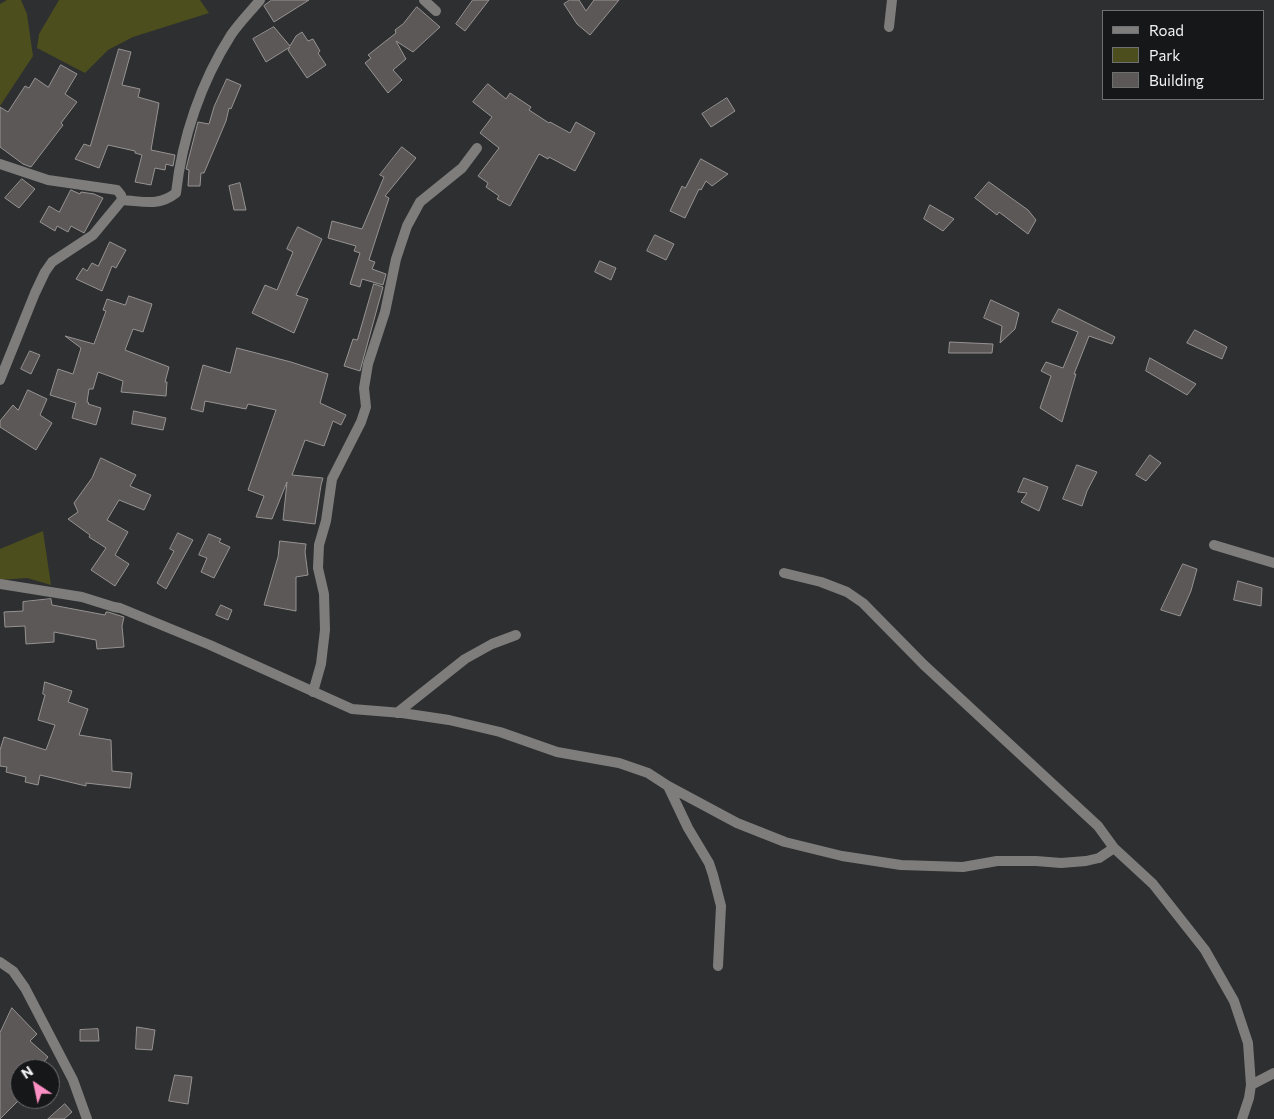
<!DOCTYPE html>
<html>
<head>
<meta charset="utf-8">
<style>
  body { margin:0 }
  #map { position:relative; width:1274px; height:1119px; overflow:hidden; background:#2d2f31; font-family:Commissioner,sans-serif }
  canvas { display:block }
  .legend { position:absolute; left:1102px; top:10px; width:162px; height:90px; box-sizing:border-box; background:#161718; border:1px solid #6e6f70; margin:0; padding:6px 9px; list-style:none; font-size:15px; color:#f2f3f5 }
  .legend li { display:flex; align-items:center; gap:10px; height:25px }
  .legend b { width:25px; border:1px solid #6e6f70 }
  .north { position:absolute; left:10px; top:1059px; width:50px; height:50px; box-sizing:border-box; background:#161718; border:1px solid #6e6f70; border-radius:50%; rotate:326deg; font-size:14px; font-weight:700; line-height:20px; text-align:center; color:#f2f3f5 }
  .north::after { content:''; display:block; margin:auto; width:18px; height:22px; background:#fc8fc3; clip-path:polygon(50% 0,100% 100%,50% 72%,0 100%) }
</style>
</head>
<body>
<div id="map">
<canvas width="1274" height="1119"></canvas>
<ul class="legend">
<li><b style="height:6px;background:#7e7d7c"></b>Road</li>
<li><b style="height:14px;background:#4d4e1d"></b>Park</li>
<li><b style="height:14px;background:#5c5857"></b>Building</li>
</ul>
<div class="north">N</div>
</div>
<script>
const ctx = document.querySelector('canvas').getContext('2d');
ctx.lineJoin = 'round';
function paint(path, color) {
  ctx.fillStyle = color;
  ctx.fill(path, 'evenodd');
}
function trace(path, color, width, dash) {
  ctx.strokeStyle = color;
  ctx.lineWidth = width;
  ctx.lineCap = dash ? 'butt' : 'round';
  ctx.setLineDash(dash || []);
  ctx.stroke(path);
}
paint(new Path2D(`
  M 7,0 L 21,0 L 27,14 L 33,56 L 0,106 L 0,4 Z
  M 59,0 L 200,0 L 209,13 L 133,37 L 108,50 L 85,73 L 37,48 L 39,34 Z
  M 43,531 L 51,585 L 27,578 L 0,580 L 0,549 Z`), '#4d4e1d');
const building = new Path2D(`
  M 272,0 L 309,0 L 274,22 L 264,6 Z
  M 473,0 L 489,0 L 465,31 L 456,24 Z
  M 570,0 L 579,0 L 586,11 L 594,0 L 619,0 L 590,35 L 577,24 L 564,4 Z
  M 417,7 L 440,27 L 413,52 L 396,41 L 406,59 L 393,70 L 402,80 L 388,93 L 365,63 L 371,58 L 368,55 L 396,33 L 395,30 L 403,24 Z
  M 274,27 L 290,46 L 296,36 L 302,32 L 308,41 L 313,39 L 320,51 L 318,53 L 326,65 L 307,78 L 288,50 L 290,47 L 266,62 L 253,39 Z
  M 119,49 L 131,52 L 122,85 L 140,89 L 138,97 L 159,103 L 151,150 L 175,155 L 173,166 L 166,164 L 165,170 L 155,168 L 151,185 L 135,182 L 142,155 L 135,153 L 135,151 L 108,145 L 99,168 L 75,159 L 84,144 L 90,146 Z
  M 61,65 L 77,74 L 65,94 L 77,102 L 61,123 L 63,125 L 31,167 L 23,164 L 0,147 L 0,107 L 8,112 L 25,86 L 29,88 L 35,78 L 48,87 Z
  M 227,79 L 241,85 L 231,109 L 229,108 L 226,121 L 204,173 L 201,173 L 200,186 L 188,186 L 189,170 L 186,169 L 198,122 L 209,124 L 214,107 Z
  M 488,84 L 506,99 L 510,93 L 531,107 L 529,110 L 549,123 L 550,122 L 570,133 L 576,122 L 595,133 L 575,171 L 549,157 L 548,159 L 539,154 L 510,206 L 497,199 L 499,196 L 486,187 L 488,183 L 478,176 L 499,148 L 480,133 L 492,117 L 473,102 Z
  M 727,98 L 735,111 L 711,127 L 702,114 Z
  M 402,147 L 416,158 L 385,196 L 389,198 L 369,260 L 375,262 L 372,269 L 386,274 L 383,285 L 362,279 L 360,287 L 350,284 L 360,253 L 354,251 L 356,246 L 328,238 L 332,221 L 362,229 L 384,177 L 380,175 Z
  M 701,159 L 728,174 L 712,186 L 706,181 L 701,190 L 699,189 L 685,218 L 670,211 L 682,186 L 685,188 Z
  M 22,179 L 35,189 L 19,208 L 5,198 Z
  M 989,182 L 1028,210 L 1036,220 L 1028,234 L 999,212 L 997,215 L 975,198 Z
  M 240,183 L 246,210 L 234,210 L 229,186 Z
  M 71,190 L 80,194 L 81,192 L 94,194 L 103,198 L 84,233 L 71,226 L 68,232 L 57,226 L 55,231 L 40,222 L 49,206 L 59,212 Z
  M 930,205 L 954,219 L 943,231 L 924,219 Z
  M 298,227 L 322,239 L 296,295 L 308,299 L 294,333 L 252,313 L 265,285 L 277,290 L 293,252 L 287,249 Z
  M 655,235 L 674,244 L 666,260 L 647,251 Z
  M 110,242 L 126,250 L 116,268 L 112,266 L 102,291 L 76,279 L 83,268 L 87,271 L 92,263 L 98,266 Z
  M 600,261 L 616,268 L 611,280 L 595,272 Z
  M 374,284 L 383,287 L 360,371 L 344,366 L 353,339 L 357,340 Z
  M 129,296 L 152,304 L 143,332 L 133,329 L 125,350 L 169,367 L 165,382 L 167,382 L 166,396 L 121,392 L 123,381 L 98,372 L 93,389 L 89,389 L 87,402 L 89,403 L 88,404 L 101,408 L 96,425 L 72,418 L 76,403 L 50,395 L 58,369 L 73,374 L 81,348 L 65,336 L 94,344 L 106,311 L 103,310 L 107,299 L 125,305 Z
  M 991,300 L 1019,313 L 1015,329 L 1000,343 L 1002,326 L 984,318 Z
  M 1059,309 L 1115,337 L 1112,344 L 1089,336 L 1074,374 L 1076,374 L 1062,422 L 1040,408 L 1051,376 L 1041,371 L 1046,362 L 1063,368 L 1078,332 L 1052,322 Z
  M 1195,330 L 1227,347 L 1222,359 L 1187,343 Z
  M 950,342 L 993,344 L 992,353 L 949,353 Z
  M 237,348 L 291,362 L 328,374 L 320,403 L 346,415 L 341,425 L 333,421 L 324,446 L 305,440 L 292,475 L 323,478 L 321,485 L 315,524 L 283,520 L 287,482 L 272,519 L 256,517 L 264,496 L 248,490 L 276,410 L 248,404 L 246,409 L 205,401 L 203,412 L 191,409 L 203,365 L 230,373 Z
  M 30,351 L 40,355 L 31,374 L 21,369 Z
  M 1150,358 L 1196,384 L 1187,395 L 1146,371 Z
  M 28,390 L 47,399 L 40,415 L 52,423 L 36,450 L 0,427 L 0,421 L 13,405 L 18,410 Z
  M 134,411 L 166,418 L 163,430 L 132,424 Z
  M 1150,455 L 1161,463 L 1146,481 L 1136,475 Z
  M 101,458 L 136,475 L 130,486 L 151,495 L 144,510 L 119,500 L 107,520 L 128,532 L 115,555 L 129,564 L 115,586 L 91,570 L 106,548 L 89,537 L 90,535 L 68,519 L 78,512 L 74,503 L 92,478 Z
  M 1077,465 L 1097,472 L 1087,491 L 1082,506 L 1063,499 Z
  M 1024,478 L 1048,487 L 1039,511 L 1021,502 L 1027,493 L 1018,492 Z
  M 178,533 L 193,540 L 166,589 L 157,583 L 174,551 L 170,549 Z
  M 209,534 L 221,539 L 219,542 L 230,547 L 214,578 L 201,572 L 207,558 L 199,555 Z
  M 280,541 L 306,544 L 305,552 L 308,575 L 296,577 L 296,611 L 264,605 L 278,557 Z
  M 1183,564 L 1197,569 L 1191,591 L 1180,616 L 1161,610 Z
  M 1238,581 L 1262,588 L 1261,606 L 1234,600 Z
  M 51,599 L 52,605 L 105,615 L 106,612 L 108,612 L 124,617 L 122,626 L 124,647 L 97,649 L 96,640 L 54,632 L 54,642 L 26,644 L 25,626 L 5,627 L 4,612 L 23,611 L 23,602 Z
  M 221,605 L 232,610 L 228,620 L 216,615 Z
  M 45,682 L 72,691 L 68,702 L 88,709 L 79,735 L 111,740 L 112,771 L 132,773 L 130,788 L 86,783 L 86,786 L 40,775 L 38,785 L 25,782 L 26,777 L 6,772 L 7,767 L 0,766 L 0,750 L 4,737 L 46,750 L 55,725 L 38,720 L 45,695 L 43,694 Z
  M 12,1008 L 37,1034 L 30,1041 L 48,1057 L 38,1069 L 20,1069 L 20,1099 L 0,1119 L 0,1033 Z
  M 137,1027 L 155,1030 L 152,1050 L 136,1049 Z
  M 98,1029 L 99,1041 L 80,1041 L 80,1030 Z
  M 175,1075 L 192,1077 L 188,1104 L 169,1101 Z
  M 65,1104 L 72,1112 L 64,1119 L 48,1119 Z`);
paint(building, '#5c5857');
trace(building, '#979392', 1);
trace(new Path2D(`
  M 424,0 L 436,11
  M 889,27 L 892,0
  M 0,164 L 48,180 L 117,190 L 121,195 L 122,200 L 93,235 L 52,262 L 45,272 L 35,293 L 0,380
  M 122,200 C 143,201 158,207 176,193 C 182,138 201,82 231,35 C 239,23 251,11 260,0
  M 1214,545 L 1274,563
  M 784,573 L 821,582 L 847,592 L 863,603 L 924,665 L 1098,826 L 1114,848 L 1153,884 L 1205,950 L 1234,1001 L 1248,1043 L 1251,1085 L 1249,1098 L 1242,1119
  M 0,584 L 82,597 L 114,607 L 120,608 L 210,645 L 352,709 L 402,713 L 449,720 L 500,732 L 557,752 L 619,763 L 648,773 L 668,786 L 737,823 L 785,842 L 842,856 L 901,865 L 963,867 L 997,861 L 1036,861 L 1061,863 L 1086,861 L 1099,858 L 1114,848
  M 313,692 L 321,664 L 325,630 L 324,594 L 318,568 L 319,545 L 326,521 L 332,479 L 361,422 L 366,407 L 364,388 L 368,364 L 385,312 L 396,259 L 407,226 L 420,202 L 462,168 L 477,148
  M 397,713 L 465,659 L 492,644 L 516,635
  M 668,786 L 688,828 L 709,863 L 713,875 L 721,906 L 718,966
  M 0,962 L 13,971 L 25,988 L 73,1080 L 87,1119
  M 1251,1085 L 1274,1073`), '#7e7d7c', 10);
</script>
</body>
</html>
